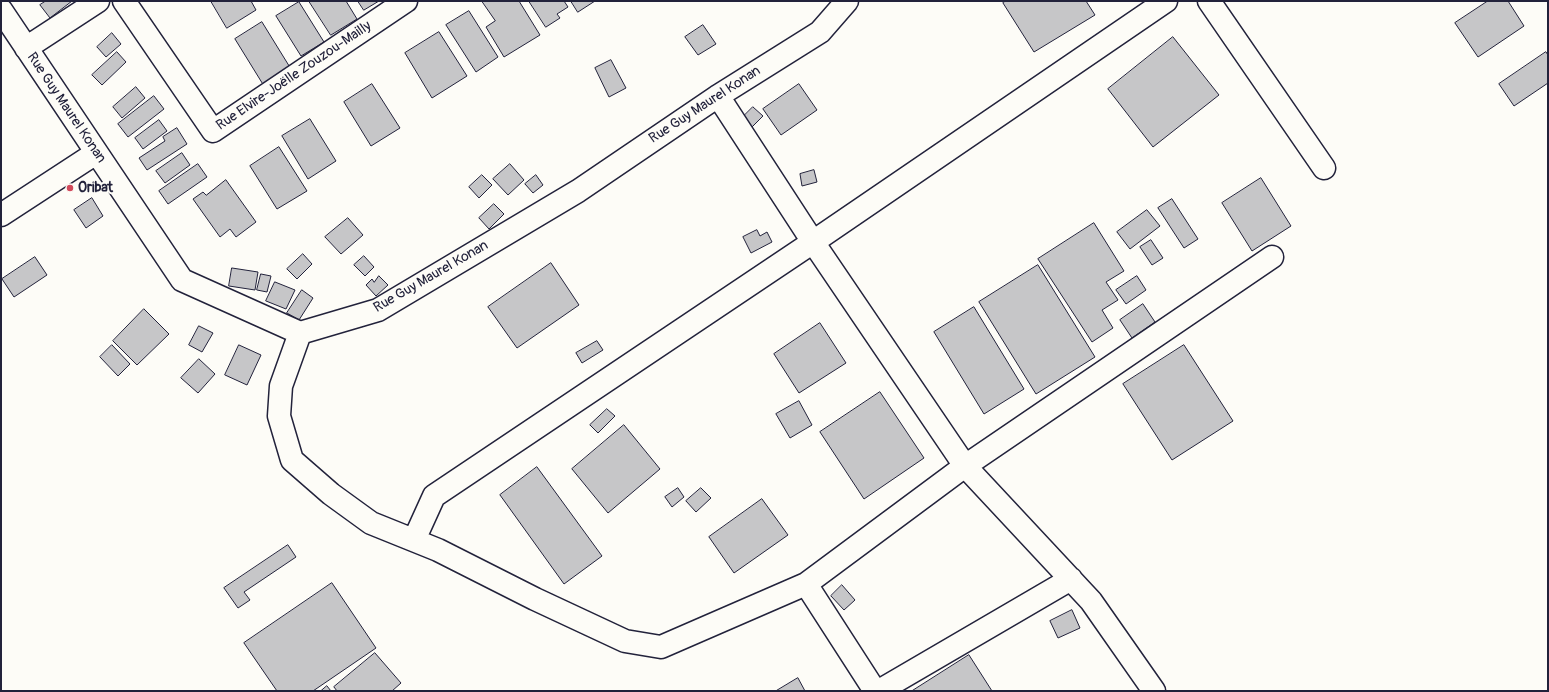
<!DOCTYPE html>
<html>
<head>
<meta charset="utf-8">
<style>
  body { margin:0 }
  #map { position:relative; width:1549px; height:692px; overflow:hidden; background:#fdfcf7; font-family:Pangolin,sans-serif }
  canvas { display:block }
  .frame { position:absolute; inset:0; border:2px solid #22223b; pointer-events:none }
</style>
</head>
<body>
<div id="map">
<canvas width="1549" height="692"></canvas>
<div class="frame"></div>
</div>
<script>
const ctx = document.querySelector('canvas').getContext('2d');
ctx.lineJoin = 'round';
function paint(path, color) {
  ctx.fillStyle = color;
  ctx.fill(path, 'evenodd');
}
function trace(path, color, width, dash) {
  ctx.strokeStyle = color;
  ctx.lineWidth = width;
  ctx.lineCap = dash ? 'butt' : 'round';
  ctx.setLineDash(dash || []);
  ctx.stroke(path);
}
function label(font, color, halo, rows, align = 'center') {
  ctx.font = font + ' Pangolin,sans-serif';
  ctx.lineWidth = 4;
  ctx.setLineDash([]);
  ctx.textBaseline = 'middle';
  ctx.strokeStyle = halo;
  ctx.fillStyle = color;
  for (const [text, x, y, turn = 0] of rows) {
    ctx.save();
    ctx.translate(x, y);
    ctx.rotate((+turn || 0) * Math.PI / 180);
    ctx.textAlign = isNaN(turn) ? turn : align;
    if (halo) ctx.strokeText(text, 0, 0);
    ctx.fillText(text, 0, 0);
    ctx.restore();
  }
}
const building = new Path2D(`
  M 46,1 L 72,1 L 50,18 L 40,5 Z
  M 211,1 L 251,1 L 256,10 L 227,28 Z
  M 309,1 L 346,1 L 357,19 L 331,35 Z
  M 358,1 L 379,1 L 364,10 Z
  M 482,1 L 519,1 L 540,35 L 504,57 L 486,27 L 495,21 Z
  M 529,1 L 564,1 L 568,7 L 557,14 L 560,18 L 546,27 Z
  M 571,1 L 595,1 L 578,12 Z
  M 1006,1 L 1086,1 L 1095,15 L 1034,52 L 1003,3 Z
  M 1488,1 L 1508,1 L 1524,26 L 1478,57 L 1455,23 Z
  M 299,2 L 324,42 L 301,56 L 276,16 Z
  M 469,11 L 498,57 L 476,72 L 446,25 Z
  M 262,22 L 291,69 L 264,86 L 235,39 Z
  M 703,25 L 716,44 L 698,55 L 685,37 Z
  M 439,32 L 467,76 L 432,98 L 405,53 Z
  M 112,33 L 121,44 L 106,57 L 97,47 Z
  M 1173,37 L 1219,95 L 1153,147 L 1108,89 Z
  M 117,52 L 126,62 L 102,85 L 92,75 Z
  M 1546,52 L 1548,55 L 1548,83 L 1514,106 L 1499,84 Z
  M 611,60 L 626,88 L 609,97 L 595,68 Z
  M 372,84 L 400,128 L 371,146 L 344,102 Z
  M 799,84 L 817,110 L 781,135 L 763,109 Z
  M 136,87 L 145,98 L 122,118 L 113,107 Z
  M 154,96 L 164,109 L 128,137 L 118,124 Z
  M 753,107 L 763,116 L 747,132 L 738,122 Z
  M 310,119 L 336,161 L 308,179 L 282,136 Z
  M 159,120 L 167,131 L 143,149 L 135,138 Z
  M 177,128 L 187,144 L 147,170 L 139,158 L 165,141 L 163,137 Z
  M 279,147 L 307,191 L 277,209 L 250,166 Z
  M 182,153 L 190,165 L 165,183 L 156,171 Z
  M 198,164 L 207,177 L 168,204 L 159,191 Z
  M 510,164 L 524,180 L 508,195 L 493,179 Z
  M 814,170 L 817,182 L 802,186 L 800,174 Z
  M 482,175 L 492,185 L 479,198 L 469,187 Z
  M 536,175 L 543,185 L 533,193 L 525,184 Z
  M 1261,178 L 1291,226 L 1252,251 L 1222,203 Z
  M 226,180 L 256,222 L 236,237 L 230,229 L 220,237 L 193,199 L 203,192 L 206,195 Z
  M 92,198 L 103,216 L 86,228 L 74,210 Z
  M 1172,199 L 1198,239 L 1184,248 L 1158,208 Z
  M 494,204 L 504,214 L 489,229 L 479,218 Z
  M 1147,210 L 1160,226 L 1130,249 L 1117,232 Z
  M 348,218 L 363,235 L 341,254 L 325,237 Z
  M 1094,223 L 1124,271 L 1106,282 L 1118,300 L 1102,310 L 1113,328 L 1092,342 L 1038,259 Z
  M 757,230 L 760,236 L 767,232 L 772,242 L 751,253 L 743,237 Z
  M 1151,240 L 1163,258 L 1152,265 L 1140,247 Z
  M 303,254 L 312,264 L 297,279 L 287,269 Z
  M 364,256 L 374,267 L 365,276 L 354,265 Z
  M 35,257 L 47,275 L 14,297 L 2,279 Z
  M 551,263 L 579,305 L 517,348 L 488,307 Z
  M 1038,265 L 1095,357 L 1036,394 L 979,302 Z
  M 232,268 L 258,272 L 255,290 L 229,286 Z
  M 261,274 L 271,276 L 267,292 L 257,290 Z
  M 379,276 L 388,285 L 376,296 L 366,285 L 372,279 L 374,282 Z
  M 1137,276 L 1146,290 L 1126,304 L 1116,290 Z
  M 275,282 L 295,290 L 286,309 L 266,301 Z
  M 302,290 L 313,298 L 299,320 L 287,313 Z
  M 1143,304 L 1155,322 L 1132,338 L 1120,320 Z
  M 974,307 L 1024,389 L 984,414 L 934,332 Z
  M 144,309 L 169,334 L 137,365 L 113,341 Z
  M 820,323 L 846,363 L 799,393 L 774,354 Z
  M 199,326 L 213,333 L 202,352 L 189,345 Z
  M 597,341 L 603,350 L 582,363 L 576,353 Z
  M 112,345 L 130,364 L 118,376 L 100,357 Z
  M 239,345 L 261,355 L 247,385 L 225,375 Z
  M 1184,345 L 1233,421 L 1172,460 L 1123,384 Z
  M 199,359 L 215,374 L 198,393 L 181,378 Z
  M 880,392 L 924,458 L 864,499 L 820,432 Z
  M 799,401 L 812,425 L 790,438 L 776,414 Z
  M 607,409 L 615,416 L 598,433 L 590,425 Z
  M 624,425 L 660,469 L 608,513 L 572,469 Z
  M 537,467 L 602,556 L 564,584 L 500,495 Z
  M 678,488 L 684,497 L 672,507 L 665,497 Z
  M 701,488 L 711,498 L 696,512 L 686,501 Z
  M 762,499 L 788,535 L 734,573 L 709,537 Z
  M 288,545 L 296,557 L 244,592 L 250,600 L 238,608 L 224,588 Z
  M 332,583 L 376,648 L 313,691 L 277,691 L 244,643 Z
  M 842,585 L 855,600 L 844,610 L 831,596 Z
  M 1072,610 L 1080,628 L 1058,638 L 1050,621 Z
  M 375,653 L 401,683 L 392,691 L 337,691 L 334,687 Z
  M 969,655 L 992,691 L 912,691 Z
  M 798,678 L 805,691 L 776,691 Z
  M 327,686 L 331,691 L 321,691 Z`);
paint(building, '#c6c6c8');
trace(building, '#22223b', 1);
const minor = new Path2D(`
  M 124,1 L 213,131 L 406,1
  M 1209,1 L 1324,168
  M 1,10 L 182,280 L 300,333 L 378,310 L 578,191 L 718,96 L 820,32 L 847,1
  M 26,48 L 98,1
  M 718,96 L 813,242 L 965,466 L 1091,601 L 1154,691
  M 1,215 L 96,153
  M 300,333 L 281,386 L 279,416 L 292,460 L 331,494 L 371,523 L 438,550 L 535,599 L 625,641 L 661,647 L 806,584 L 965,466 L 1272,257
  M 414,540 L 434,496 L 813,242 L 1166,1
  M 806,584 L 875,691
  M 879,691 L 1071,579`);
trace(minor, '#22223b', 25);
trace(minor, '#fdfcf7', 22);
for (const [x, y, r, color] of [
  [70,188,4,"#d1495b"]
]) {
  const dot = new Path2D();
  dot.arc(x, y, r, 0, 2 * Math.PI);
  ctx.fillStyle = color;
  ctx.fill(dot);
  trace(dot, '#fdfcf7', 1.5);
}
label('14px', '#22223b', '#fdfcf7', [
  ["Rue Elvire-Joëlle Zouzou-Mailly",294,76,-34],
  ["Rue Guy Maurel Konan",705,105,-33],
  ["Rue Guy Maurel Konan",66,108,56],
  ["Rue Guy Maurel Konan",431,277,-30]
]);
label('bold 14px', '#22223b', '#fdfcf7', [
  ["Oribat",78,188]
], 'left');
</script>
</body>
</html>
